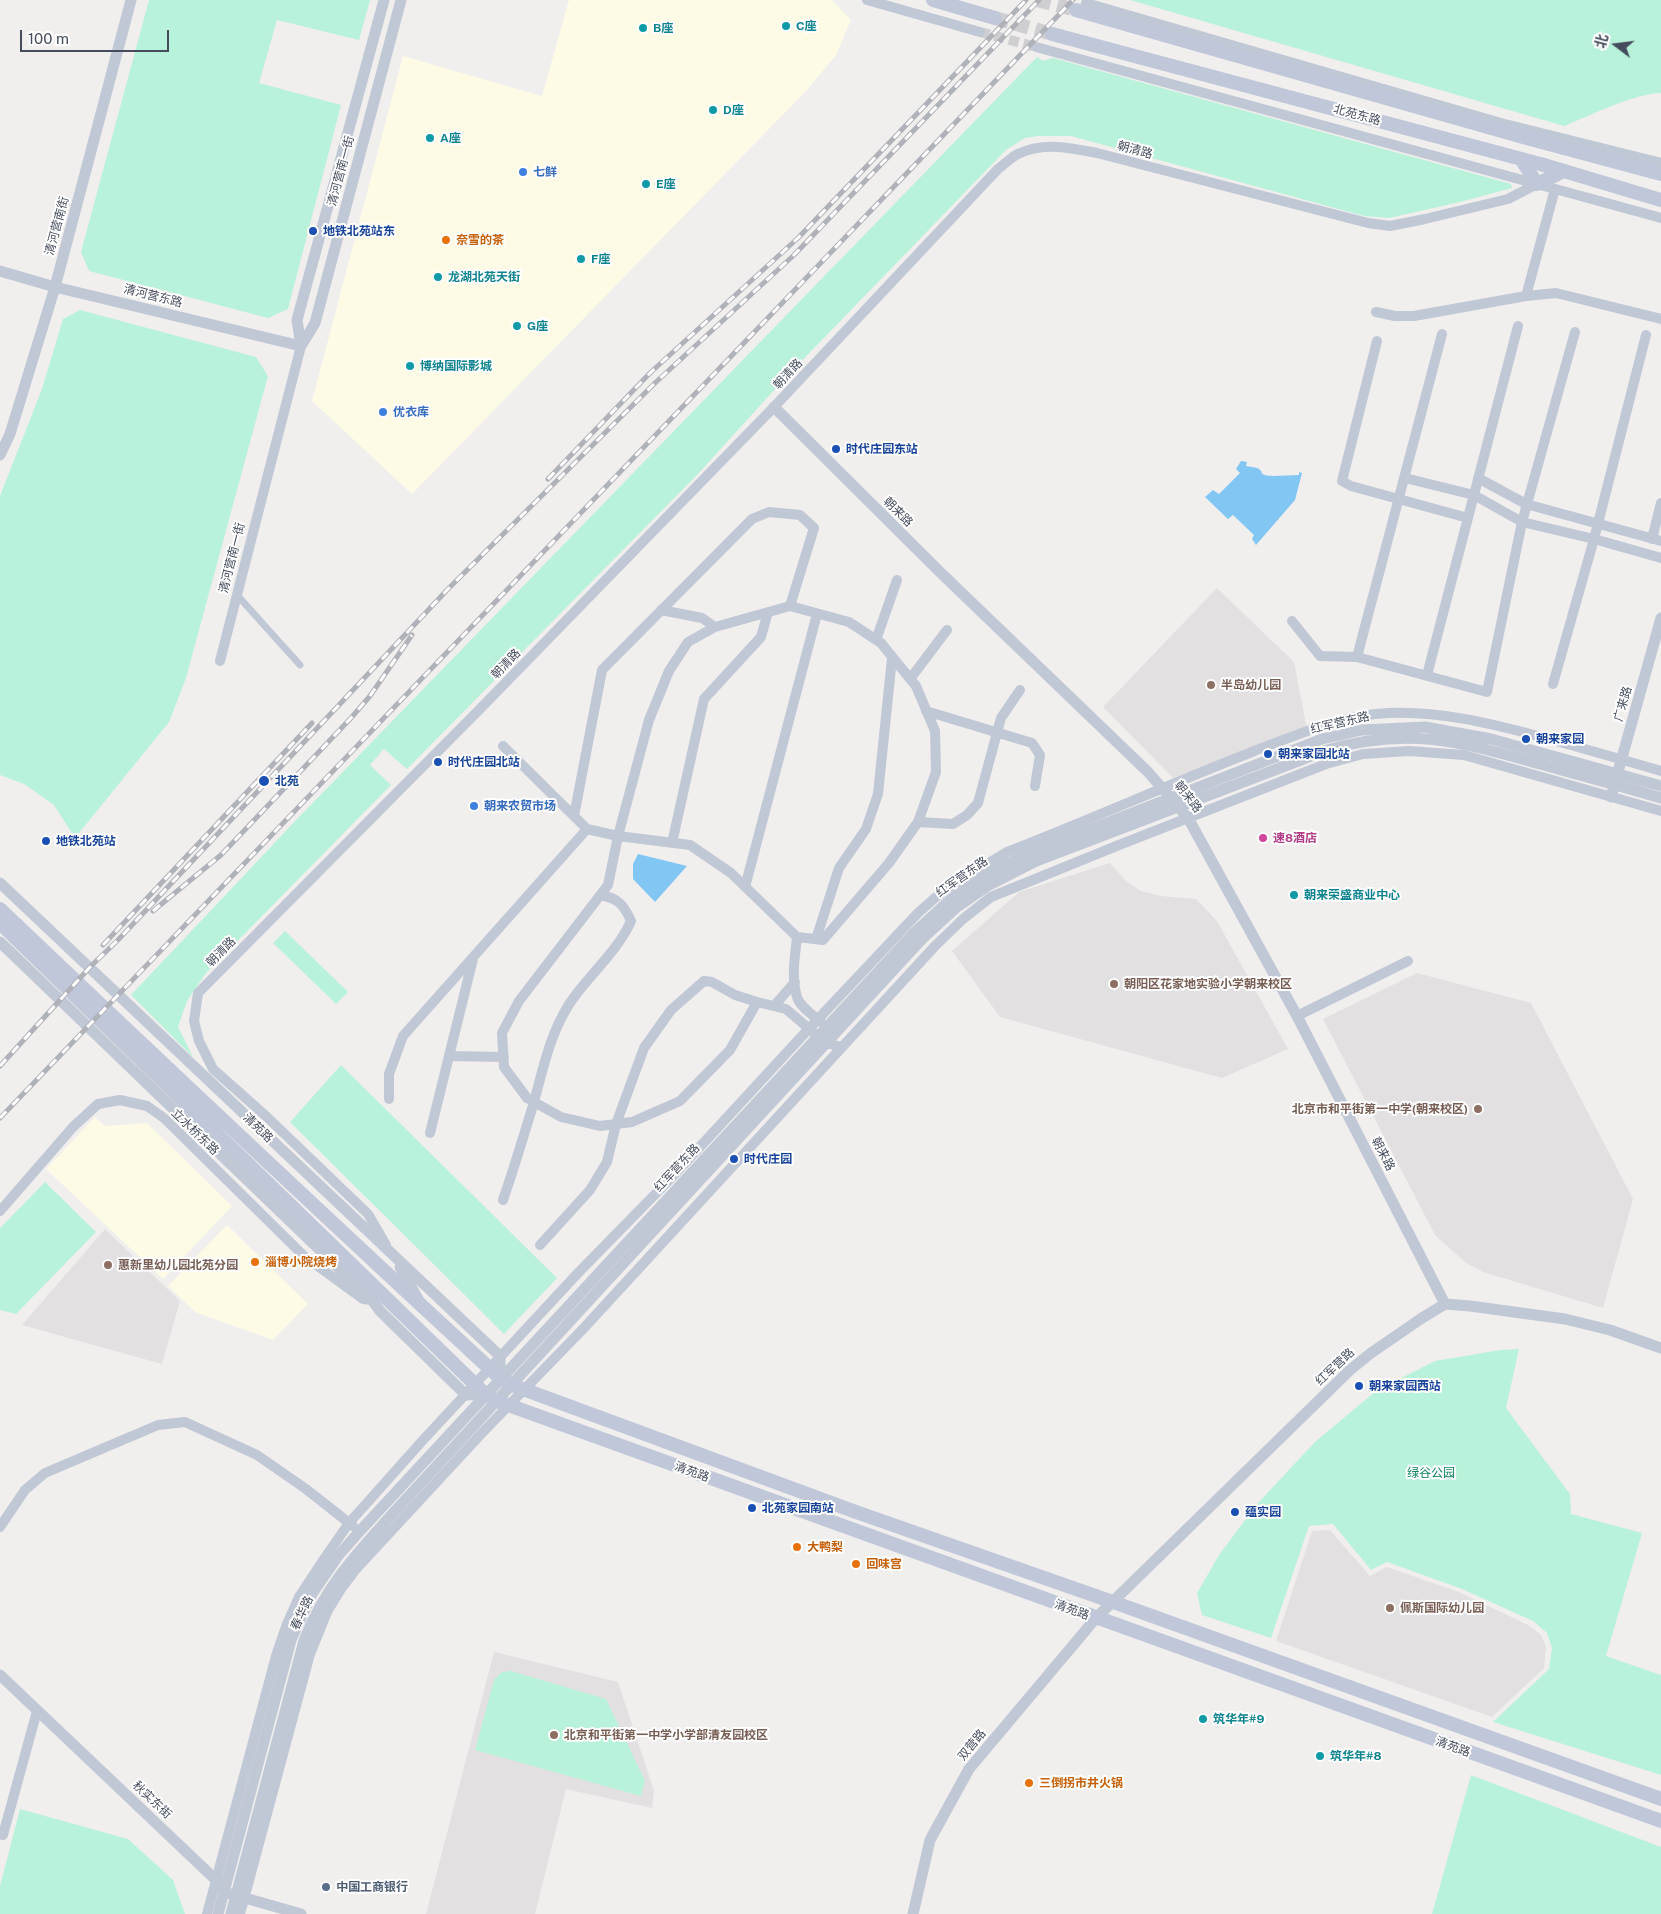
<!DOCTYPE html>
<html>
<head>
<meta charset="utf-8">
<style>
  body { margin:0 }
  #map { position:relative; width:1661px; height:1914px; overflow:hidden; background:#f1eeee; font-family:"Public Sans","Noto Sans SC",sans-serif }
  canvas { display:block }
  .north { position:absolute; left:1591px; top:20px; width:50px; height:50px; -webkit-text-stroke:4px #fff; paint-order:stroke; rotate:285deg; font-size:14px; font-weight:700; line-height:20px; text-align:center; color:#454d5d }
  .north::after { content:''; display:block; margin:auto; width:18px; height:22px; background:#454d5d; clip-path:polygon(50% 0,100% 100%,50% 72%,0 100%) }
  .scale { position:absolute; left:20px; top:30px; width:149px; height:22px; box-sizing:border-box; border:2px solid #454d5d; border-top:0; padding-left:6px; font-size:15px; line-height:18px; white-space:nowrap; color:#454d5d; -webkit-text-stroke:4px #fff; paint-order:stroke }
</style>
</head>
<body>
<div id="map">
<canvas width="1661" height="1914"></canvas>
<div class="north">北</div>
<div class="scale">100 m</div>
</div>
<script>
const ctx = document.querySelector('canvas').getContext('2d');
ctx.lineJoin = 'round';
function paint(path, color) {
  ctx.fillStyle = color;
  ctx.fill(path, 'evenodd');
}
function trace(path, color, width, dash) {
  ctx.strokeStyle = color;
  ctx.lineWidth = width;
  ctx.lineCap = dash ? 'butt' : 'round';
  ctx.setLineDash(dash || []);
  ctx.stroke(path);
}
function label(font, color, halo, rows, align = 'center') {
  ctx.font = font + ' "Public Sans","Noto Sans SC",sans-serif';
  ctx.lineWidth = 4;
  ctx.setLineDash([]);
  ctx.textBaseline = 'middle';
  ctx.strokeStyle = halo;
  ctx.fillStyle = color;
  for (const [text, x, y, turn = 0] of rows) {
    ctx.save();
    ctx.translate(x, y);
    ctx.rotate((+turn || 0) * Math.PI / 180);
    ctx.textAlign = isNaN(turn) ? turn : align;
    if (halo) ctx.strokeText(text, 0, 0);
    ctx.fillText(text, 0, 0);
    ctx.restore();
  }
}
paint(new Path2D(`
  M 569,0 L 832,0 L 851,20 L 836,55 L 807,90 L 412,494 L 312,401 L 403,56 L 542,96 Z
  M 95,1117 L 105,1126 L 147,1123 L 232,1206 L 163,1279 L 46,1169 Z
  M 227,1225 L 308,1304 L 273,1340 L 195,1312 L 168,1286 Z`), '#fdfbe6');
paint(new Path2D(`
  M 1217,588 L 1294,662 L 1307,729 L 1173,778 L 1103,707 Z
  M 1110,863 L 1126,881 L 1141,891 L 1161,896 L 1196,899 L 1217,921 L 1288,1049 L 1222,1078 L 1000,1017 L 952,951 L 1019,892 Z
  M 1417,973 L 1531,1003 L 1633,1199 L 1603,1308 L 1483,1272 L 1466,1263 L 1435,1235 L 1323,1019 Z
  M 105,1229 L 180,1301 L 162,1364 L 22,1325 Z
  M 1330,1530 L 1370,1576 L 1387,1567 L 1459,1592 L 1528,1625 L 1541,1635 L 1546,1647 L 1544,1668 L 1492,1717 L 1276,1641 L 1312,1531 Z
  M 494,1652 L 618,1682 L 654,1791 L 652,1808 L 566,1789 L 535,1914 L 426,1914 Z`), '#e2e0e0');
paint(new Path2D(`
  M 149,0 L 370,0 L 359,40 L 277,20 L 259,83 L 341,105 L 288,309 L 268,318 L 89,271 L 81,252 Z
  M 1130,0 L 1661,0 L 1661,93 C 1635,93 1589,116 1564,126 Z
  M 1037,57 L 1043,61 L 1053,58 L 1511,184 L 1512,188 L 1460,202 L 1389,218 L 1364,216 L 1071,136 L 1039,136 L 1025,138 L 1006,150 L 787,376 L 696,476 L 407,769 L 384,749 L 370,765 L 391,785 L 206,973 L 187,1001 L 178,1027 L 193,1057 L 131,995 L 300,816 Z
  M 80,310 L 256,357 L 268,376 L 186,678 L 169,722 L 75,838 L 54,805 L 24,784 L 0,775 L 0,496 L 42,389 L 63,319 Z
  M 285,931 L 348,992 L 336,1004 L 273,943 Z
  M 341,1065 L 557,1278 L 504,1334 L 290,1122 Z
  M 45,1182 L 96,1232 L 16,1314 L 0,1310 L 0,1228 Z
  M 1519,1349 L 1506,1408 L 1570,1494 L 1571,1514 L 1642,1533 L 1606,1656 L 1661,1675 L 1661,1775 L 1493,1722 L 1549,1669 L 1552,1648 L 1547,1633 L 1533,1621 L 1462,1589 L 1387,1562 L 1371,1570 L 1333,1524 L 1309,1526 L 1271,1638 L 1202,1615 L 1197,1593 L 1219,1555 L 1257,1504 L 1316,1441 L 1376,1391 L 1435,1361 L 1500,1350 Z
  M 511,1671 L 606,1699 L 645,1781 L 641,1796 L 475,1750 L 494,1680 L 502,1672 Z
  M 1471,1775 L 1661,1847 L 1661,1914 L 1432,1914 Z
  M 20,1809 L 128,1839 L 173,1880 L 185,1914 L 0,1914 L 0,1886 Z`), '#b9f2da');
paint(new Path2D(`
  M 1241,461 L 1247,462 L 1246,466 C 1250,467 1256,467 1259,469 C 1265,474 1258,472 1265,475 C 1269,477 1293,475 1299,475 L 1299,472 L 1302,473 L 1295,500 L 1256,545 L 1252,539 L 1254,535 L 1233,515 L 1228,519 L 1205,497 L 1213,490 L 1219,494 L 1240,473 L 1236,469 Z
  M 638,854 L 687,866 L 655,902 L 633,879 L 633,864 Z`), '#82c6f3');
trace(new Path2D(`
  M 980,32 L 1036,47`), '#cfced1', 10, [10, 5]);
trace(new Path2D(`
  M 1037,0 L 1076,10
  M 995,18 L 1052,34`), '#cfced1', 14, [14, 7]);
trace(new Path2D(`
  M 237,595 L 300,665`), '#c0c7d5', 7);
trace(new Path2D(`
  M 867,0 L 980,32
  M 1086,3 L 1501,123 L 1661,163
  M 1036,47 L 1661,218
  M 1526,296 L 1555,189
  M 1376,312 L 1395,316 L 1414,316 L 1526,296 L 1556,293 L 1661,319
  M 1377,341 L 1342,481 L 1351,486 L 1468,518
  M 1405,478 L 1474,495 L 1522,522 L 1594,539 L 1661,558
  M 1478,478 L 1526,504 L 1661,541
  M 1652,539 L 1661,503
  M 661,610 L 702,618 L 715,627
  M 1292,621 L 1320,656 L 1357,657 L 1487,692 L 1522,522 L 1575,332
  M 876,640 L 897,580
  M 1357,657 L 1442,334
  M 220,661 L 301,346
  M 1427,675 L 1518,326
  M 910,679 L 947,630
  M 1553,684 L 1594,539 L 1646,335
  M 926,711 L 1032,743 L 1040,755 L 1035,786
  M 503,746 L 587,829 L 618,836 L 690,845 L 731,873 L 797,937 C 795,956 791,978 797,997 C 800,1007 813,1015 821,1022
  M 574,816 L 602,670 L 752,519 L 769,512 L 800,515 L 814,528 L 790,606
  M 918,822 L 953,824 L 967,815 L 978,803 L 1001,718 L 1020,690
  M 672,843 L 704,699 L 761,637 L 768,612
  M 745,887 L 817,614
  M 816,939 L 839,868 L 866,829 L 878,794 L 892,658
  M 757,1002 L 730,1050 L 680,1101 L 632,1122 L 600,1126 L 561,1117 L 527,1098 L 504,1067 L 502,1033 L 519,1001 L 608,885 L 618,836 L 649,720 L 669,671 L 688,642 L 715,627 L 790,606 L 849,622 L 881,643 L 916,686 L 935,731 L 936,772 L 918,822 L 889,863 L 823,940 L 797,937
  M 774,1006 L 795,982
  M 1297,1016 L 1408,961
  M 449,1056 L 504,1057
  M 389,1099 L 389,1074 L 403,1036 L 587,829
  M 430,1133 L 473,959
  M 503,1200 C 514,1168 524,1135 534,1102 C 543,1069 550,1035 568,1006 C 587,976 617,953 631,921 C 624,905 618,898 600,895
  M 0,1211 L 73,1127 L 98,1104 L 120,1100 L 147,1106 L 164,1118 L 304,1256 L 363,1299 L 372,1300
  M 386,1245 L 368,1214 L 267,1117 L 213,1069 L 199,1041 L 194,1021 L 198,993 L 479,710 L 774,407 L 998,169 C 1005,164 1012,156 1020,153 C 1045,142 1072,148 1097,153 L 1368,223 L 1390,226 L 1425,219 L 1508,199 L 1537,184
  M 540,1245 L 590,1190 L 607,1162 L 616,1124 L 644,1048 L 671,1010 L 704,981 L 712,982 L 735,995 L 757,1002 L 786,1009 L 826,1043 L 842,1047
  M 0,1527 L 25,1490 L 45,1473 L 158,1425 L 185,1422 L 257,1455 L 306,1489 L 353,1526
  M 0,1834 L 3,1835 L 37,1711
  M 207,1914 L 276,1656 L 287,1624 L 299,1597 L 324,1559 L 349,1523 L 424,1439 L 578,1273 L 674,1175 L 803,1035 L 918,913 L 936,897 L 960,880 L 1007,852 C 1089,820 1170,784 1252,752 C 1294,736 1344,714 1389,713 C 1440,711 1489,723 1538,736 C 1579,747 1620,759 1661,771
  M 240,1914 L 310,1654 L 327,1612 L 341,1589 L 356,1569 L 480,1435 L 583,1329 L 935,946 L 963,919 L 991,897 L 1119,845 L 1326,764 L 1363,754 L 1409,751 L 1464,755 L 1661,811`), '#c0c7d5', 10);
trace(new Path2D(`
  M 0,271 L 55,287 L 301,346
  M 301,346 L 315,323 L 401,0
  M 301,346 L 297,320 L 384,0
  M 774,407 L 942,574 L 1148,772 L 1188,818 L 1297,1016 L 1445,1304
  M 0,455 L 10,434 L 55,287 L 131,0
  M 1611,797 L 1661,618
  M 0,883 L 500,1356 L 500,1378
  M 0,942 L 372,1300 L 380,1311 L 466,1395 L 485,1394
  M 400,1267 L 418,1299
  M 0,1675 L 216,1880 L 224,1892 L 301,1914
  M 218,1914 L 291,1640 L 312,1594 L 338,1556 L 359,1532 L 915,932 L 950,900 L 986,874 L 1032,852 L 1322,739 L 1362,730 L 1425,727 L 1491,739 L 1661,786
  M 231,1914 L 304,1641 C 325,1586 358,1552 397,1509 L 922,939 L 957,907 L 989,885 L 1036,861 L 1327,750 C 1410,726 1460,742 1540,764 C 1580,775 1621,786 1661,798
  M 913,1914 L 930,1840 L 969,1769 L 1096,1618 L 1350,1370 L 1371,1353 L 1422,1318 L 1445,1304 L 1470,1306 L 1565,1319 L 1610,1330 L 1661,1348`), '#c0c7d5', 11);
trace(new Path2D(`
  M 933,0 L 995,18
  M 1076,10 L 1523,137 L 1661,174
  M 1052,34 L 1544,165 L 1661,200
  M 1521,159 L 1537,184 L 1564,171
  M 0,909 C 165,1066 332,1223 500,1378 L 512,1385 L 856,1512 L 1113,1602 L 1661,1799
  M 0,923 L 485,1394 L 497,1401 L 1661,1821`), '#bfc7d9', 14);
const rail = new Path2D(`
  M 548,479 L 650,373 L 798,238 L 1026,0
  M 153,911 L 221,855 L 351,718 L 370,696 L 412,635
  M 103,945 L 312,723
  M 0,1066 L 91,966 L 118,940 L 448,589 L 655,383 L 794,255 L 1039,0
  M 0,1118 L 1073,0`);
trace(rail, '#b0b2b9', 5);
trace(rail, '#fff', 3, [9]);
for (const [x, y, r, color] of [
  [786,26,5,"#0f9aa8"],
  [643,28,5,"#0f9aa8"],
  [713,110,5,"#0f9aa8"],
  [430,138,5,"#0f9aa8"],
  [523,172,5,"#3f7fe0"],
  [646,184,5,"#0f9aa8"],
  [313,231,5,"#1a4fb4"],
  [446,240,5,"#e8710a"],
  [581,259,5,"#0f9aa8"],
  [438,277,5,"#0f9aa8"],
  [517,326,5,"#0f9aa8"],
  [410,366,5,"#0f9aa8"],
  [383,412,5,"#3f7fe0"],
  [836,449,5,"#1a4fb4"],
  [1211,685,5,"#8d6e63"],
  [1526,739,5,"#1a4fb4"],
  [1268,754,5,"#1a4fb4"],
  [438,762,5,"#1a4fb4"],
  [264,781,6,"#1a4fb4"],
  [474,806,5,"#3f7fe0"],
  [1263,838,5,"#d1479c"],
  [46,841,5,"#1a4fb4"],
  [1294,895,5,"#0f9aa8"],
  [1114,984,5,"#8d6e63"],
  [1478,1109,5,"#8d6e63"],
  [734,1159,5,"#1a4fb4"],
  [255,1262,5,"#e8710a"],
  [108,1265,5,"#8d6e63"],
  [1359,1386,5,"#1a4fb4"],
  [752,1508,5,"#1a4fb4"],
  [1235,1512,5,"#1a4fb4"],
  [797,1547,5,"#e8710a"],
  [856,1564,5,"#e8710a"],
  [1390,1608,5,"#8d6e63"],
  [1203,1719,5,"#0f9aa8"],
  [554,1735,5,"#8d6e63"],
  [1320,1756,5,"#0f9aa8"],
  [1029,1783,5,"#e8710a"],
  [326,1887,5,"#5c6f8a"]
]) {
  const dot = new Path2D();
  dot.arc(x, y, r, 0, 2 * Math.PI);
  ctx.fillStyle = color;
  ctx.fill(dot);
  trace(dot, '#fff', 2);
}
label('bold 12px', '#0d838f', '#fff', [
  ["C座",796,26],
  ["B座",653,28],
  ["D座",723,110],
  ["A座",440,138],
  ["E座",656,184],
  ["F座",591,259],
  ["龙湖北苑天街",448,277],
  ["G座",527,326],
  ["博纳国际影城",420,366],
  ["朝来荣盛商业中心",1304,895],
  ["筑华年#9",1213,1719],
  ["筑华年#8",1330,1756]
], 'left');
label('12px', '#454d5d', '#fff', [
  ["北苑东路",1357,115,15],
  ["朝清路",1135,150,15],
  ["清河营南一街",341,171,-75],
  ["清河营南街",57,226,-75],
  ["清河营东路",153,296,14],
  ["朝清路",788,374,-47],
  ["朝来路",898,512,45],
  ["清河营南一街",232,558,-76],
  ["朝清路",506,664,-46],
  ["广来路",1623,704,-74],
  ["红军营东路",1340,723,-13],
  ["朝来路",1188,797,52],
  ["红军营东路",962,877,-35],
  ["朝清路",221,952,-45],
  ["清苑路",258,1128,44],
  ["立水桥东路",195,1132,44],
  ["朝来路",1383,1154,63],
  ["红军营东路",677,1168,-47],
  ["红军营路",1335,1367,-43],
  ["清苑路",692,1472,20],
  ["清苑路",1072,1610,20],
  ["春华路",302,1613,-65],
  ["双营路",972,1745,-51],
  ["清苑路",1453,1747,20],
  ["秋实东街",152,1800,43]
]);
label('bold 12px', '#366cbe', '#fff', [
  ["七鲜",533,172],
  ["优衣库",393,412],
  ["朝来农贸市场",484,806]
], 'left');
label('bold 12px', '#164399', '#fff', [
  ["地铁北苑站东",323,231],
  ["时代庄园东站",846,449],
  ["朝来家园",1536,739],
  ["朝来家园北站",1278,754],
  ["时代庄园北站",448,762],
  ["北苑",275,781],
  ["地铁北苑站",56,841],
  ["时代庄园",744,1159],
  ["朝来家园西站",1369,1386],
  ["北苑家园南站",762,1508],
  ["蕴实园",1245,1512]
], 'left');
label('bold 12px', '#c56008', '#fff', [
  ["奈雪的茶",456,240],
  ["淄博小院烧烤",265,1262],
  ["大鸭梨",807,1547],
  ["回味宫",866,1564],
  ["三倒拐市井火锅",1039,1783]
], 'left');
label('bold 12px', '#785e54', '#fff', [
  ["半岛幼儿园",1221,685],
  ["朝阳区花家地实验小学朝来校区",1124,984],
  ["北京市和平街第一中学(朝来校区)",1468,1109,"right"],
  ["惠新里幼儿园北苑分园",118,1265],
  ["佩斯国际幼儿园",1400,1608],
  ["北京和平街第一中学小学部清友园校区",564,1735]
], 'left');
label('bold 12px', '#b23c85', '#fff', [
  ["速8酒店",1273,838]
], 'left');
label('12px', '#10845f', '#fff', [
  ["绿谷公园",1431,1473]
]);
label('bold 12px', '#4e5e75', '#fff', [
  ["中国工商银行",336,1887]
], 'left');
</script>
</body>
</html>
